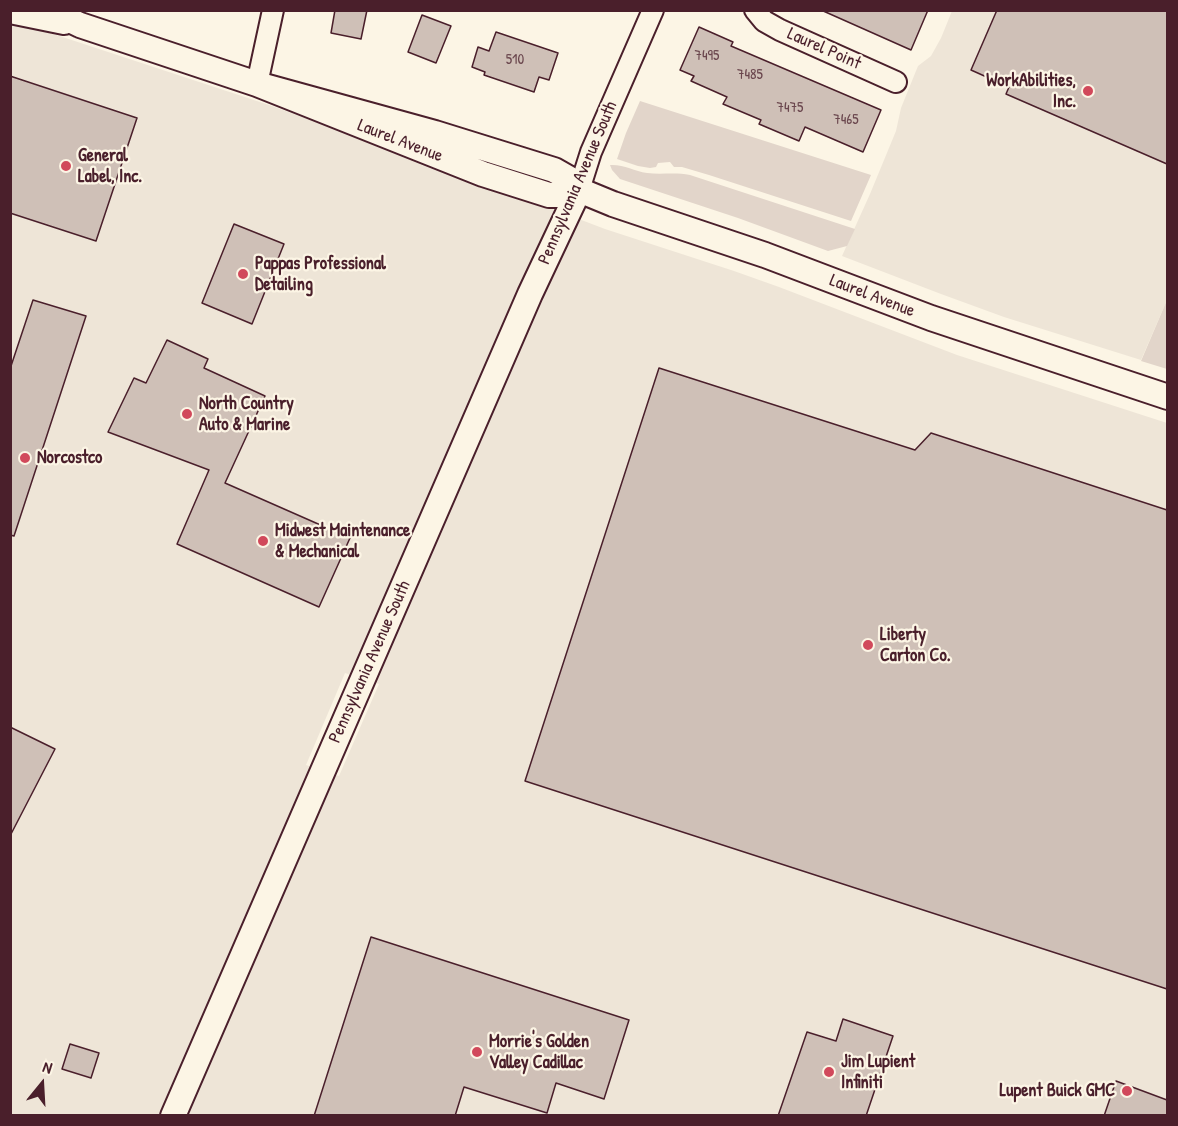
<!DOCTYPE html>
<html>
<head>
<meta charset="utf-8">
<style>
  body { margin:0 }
  #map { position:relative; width:1178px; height:1126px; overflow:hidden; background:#fcf5e5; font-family:"Patrick Hand",sans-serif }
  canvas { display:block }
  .frame { position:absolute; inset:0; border:12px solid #4a1f2b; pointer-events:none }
  .north { position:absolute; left:12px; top:1054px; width:60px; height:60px; -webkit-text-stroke:4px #fcf5e5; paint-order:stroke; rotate:18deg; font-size:16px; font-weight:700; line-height:24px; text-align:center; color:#4a1f2b }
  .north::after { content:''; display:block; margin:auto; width:21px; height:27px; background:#4a1f2b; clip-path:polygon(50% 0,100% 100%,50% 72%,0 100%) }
</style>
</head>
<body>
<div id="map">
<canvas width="1178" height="1126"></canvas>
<div class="frame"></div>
<div class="north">N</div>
</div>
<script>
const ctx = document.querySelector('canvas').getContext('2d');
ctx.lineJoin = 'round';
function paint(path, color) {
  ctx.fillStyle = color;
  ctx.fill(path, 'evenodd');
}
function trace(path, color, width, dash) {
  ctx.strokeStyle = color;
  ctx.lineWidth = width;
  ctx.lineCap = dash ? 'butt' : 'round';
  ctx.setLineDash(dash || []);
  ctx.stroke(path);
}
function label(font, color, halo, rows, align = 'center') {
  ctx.font = font + ' "Patrick Hand",sans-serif';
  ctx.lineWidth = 4.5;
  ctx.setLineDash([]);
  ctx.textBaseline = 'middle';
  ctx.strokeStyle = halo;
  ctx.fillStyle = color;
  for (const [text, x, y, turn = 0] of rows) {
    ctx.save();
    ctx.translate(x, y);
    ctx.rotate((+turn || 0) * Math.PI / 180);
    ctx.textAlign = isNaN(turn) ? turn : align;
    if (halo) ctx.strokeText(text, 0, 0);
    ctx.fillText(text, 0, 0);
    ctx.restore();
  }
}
paint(new Path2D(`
  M 952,11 L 1167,11 L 1167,300 L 1141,360 L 1004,317 L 941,294 L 842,256 L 870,194 L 896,131 L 901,108 L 918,66 L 931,56 L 941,38 Z
  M 11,20 L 272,106 L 521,197 L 605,229 L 734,271 L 779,287 L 957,355 L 1167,423 L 1167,1115 L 11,1116 ZM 345,673 L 379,684 L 339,776 L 306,765 Z`), '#eee5d7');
paint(new Path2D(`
  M 640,101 L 871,175 L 851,221 L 709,175 L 682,167 L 674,167 L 670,162 L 658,163 L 656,167 L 650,168 L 638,166 L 617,159 L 626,133 Z
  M 610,165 C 623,164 634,171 647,173 C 661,175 675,172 690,175 L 855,229 L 847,246 L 828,251 L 738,218 L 620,179 L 612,170 Z
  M 1167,300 L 1167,369 L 1141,361 Z`), '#e2d5ca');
const building = new Path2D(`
  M 335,10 L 367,10 L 361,39 L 331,33 Z
  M 821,10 L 928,10 L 911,50 Z
  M 997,10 L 1167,10 L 1167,164 L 1006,94 L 1009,87 L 971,70 Z
  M 422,15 L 451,26 L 436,63 L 408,52 Z
  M 699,27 L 733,42 L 731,46 L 881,110 L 863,152 L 805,127 L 799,141 L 759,124 L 761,120 L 723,104 L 727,97 L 691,81 L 694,76 L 680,70 Z
  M 496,32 L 558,53 L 549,80 L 539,77 L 534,92 L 484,75 L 485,72 L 472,67 L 478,47 L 489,51 Z
  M 10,76 L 137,118 L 96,241 L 10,213 Z
  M 234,224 L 284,244 L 252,324 L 202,303 Z
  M 33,300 L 86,316 L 14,536 L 10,535 L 10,369 Z
  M 167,340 L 208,359 L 204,368 L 265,396 L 225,483 L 350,538 L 319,607 L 177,544 L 209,470 L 108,432 L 134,378 L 146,383 Z
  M 659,368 L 915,450 L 931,433 L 1167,510 L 1167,989 L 525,781 Z
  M 10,727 L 55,749 L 10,836 Z
  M 371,937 L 629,1020 L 604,1099 L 556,1083 L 547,1113 L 464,1087 L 455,1116 L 314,1116 Z
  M 843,1019 L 893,1036 L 866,1116 L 778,1116 L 807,1032 L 836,1041 Z
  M 70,1044 L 99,1053 L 91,1078 L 62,1069 Z
  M 1116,1081 L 1167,1100 L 1167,1116 L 1104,1116 Z`);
paint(building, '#cfc0b7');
trace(building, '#4a1f2b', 1.5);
const minor = new Path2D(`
  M 755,10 L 764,21 L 780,30 L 896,82
  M 257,84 L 273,10
  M 579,190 L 591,152 L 653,10`);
const tertiary = new Path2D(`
  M 49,10 L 80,25 L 257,84
  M 10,11 L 64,22
  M 579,190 L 563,195 L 549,195 L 483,174 L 257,84 L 435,133 L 554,170 L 568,178 L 579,190 L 613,204 L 765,255 L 931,318 L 1168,397
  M 173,1116 L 530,294 L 579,190`);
trace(minor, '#4a1f2b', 24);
trace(tertiary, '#4a1f2b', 28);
trace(minor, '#fcf5e5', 20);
trace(tertiary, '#fcf5e5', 24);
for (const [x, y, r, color] of [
  [1088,91,6,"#d1495b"],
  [66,166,6,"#d1495b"],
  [243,274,6,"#d1495b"],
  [187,414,6,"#d1495b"],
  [25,458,6,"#d1495b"],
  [263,541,6,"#d1495b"],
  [868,645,6,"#d1495b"],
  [477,1052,6,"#d1495b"],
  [829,1072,6,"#d1495b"],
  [1127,1091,6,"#d1495b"]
]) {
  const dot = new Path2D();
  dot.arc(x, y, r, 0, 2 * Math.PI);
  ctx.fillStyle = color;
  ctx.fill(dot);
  trace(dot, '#fcf5e5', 2);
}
label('15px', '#6b474e', null, [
  ["7495",707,56],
  ["510",515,60],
  ["7485",750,75],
  ["7475",790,108],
  ["7465",846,120]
]);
label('18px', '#4a1f2b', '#fcf5e5', [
  ["Laurel Point",824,49,24],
  ["Laurel Avenue",400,141,21],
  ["Pennsylvania Avenue South",578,183,-67],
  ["Laurel Avenue",872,296,21],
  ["Pennsylvania Avenue South",370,662,-66]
]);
label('bold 18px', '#4a1f2b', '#fcf5e5', [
  ["WorkAbilities,",1076,81,"right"],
  ["Inc.",1076,102,"right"],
  ["General",78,156],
  ["Label, Inc.",78,177],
  ["Pappas Professional",255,264],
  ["Detailing",255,285],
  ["North Country",199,404],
  ["Auto & Marine",199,425],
  ["Norcostco",37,458],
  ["Midwest Maintenance",275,531],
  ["& Mechanical",275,552],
  ["Liberty",880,635],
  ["Carton Co.",880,656],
  ["Morrie's Golden",489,1042],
  ["Valley Cadillac",489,1063],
  ["Jim Lupient",841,1062],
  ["Infiniti",841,1083],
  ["Lupent Buick GMC",1115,1091,"right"]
], 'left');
</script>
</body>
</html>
